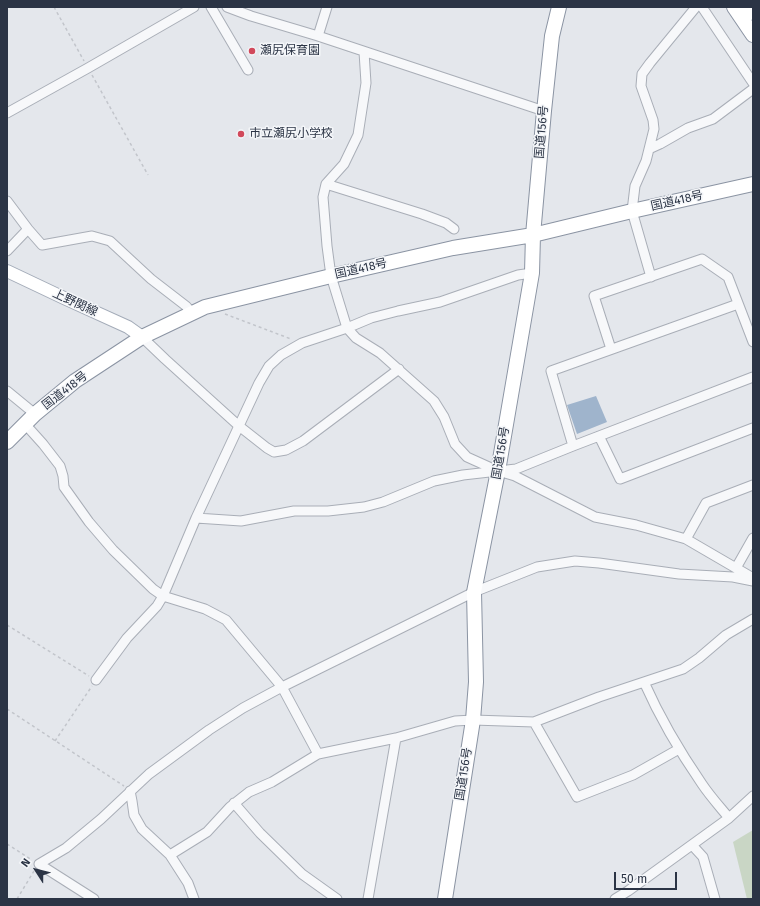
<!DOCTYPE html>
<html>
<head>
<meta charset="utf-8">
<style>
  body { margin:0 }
  #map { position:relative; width:760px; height:906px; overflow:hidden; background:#e4e7ec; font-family:"Fira Sans",sans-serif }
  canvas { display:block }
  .frame { position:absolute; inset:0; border:8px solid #2b3445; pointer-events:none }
  .north { position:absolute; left:16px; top:850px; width:40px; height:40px; -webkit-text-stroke:3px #f4f6f9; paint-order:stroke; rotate:306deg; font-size:11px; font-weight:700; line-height:16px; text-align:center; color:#2b3445 }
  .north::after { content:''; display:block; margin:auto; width:14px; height:18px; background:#2b3445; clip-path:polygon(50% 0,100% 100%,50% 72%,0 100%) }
  .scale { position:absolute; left:614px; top:872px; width:63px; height:18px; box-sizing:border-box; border:2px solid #2b3445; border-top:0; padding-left:5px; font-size:12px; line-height:14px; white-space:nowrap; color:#2b3445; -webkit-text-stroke:3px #f4f6f9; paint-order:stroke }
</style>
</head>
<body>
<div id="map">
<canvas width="760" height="906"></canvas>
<div class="frame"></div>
<div class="north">N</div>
<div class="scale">50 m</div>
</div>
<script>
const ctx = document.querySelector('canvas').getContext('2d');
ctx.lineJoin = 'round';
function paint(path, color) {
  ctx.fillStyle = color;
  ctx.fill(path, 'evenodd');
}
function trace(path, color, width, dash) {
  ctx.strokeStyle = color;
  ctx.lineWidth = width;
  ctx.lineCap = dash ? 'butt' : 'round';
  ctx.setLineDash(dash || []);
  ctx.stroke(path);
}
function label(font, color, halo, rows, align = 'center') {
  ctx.font = font + ' "Fira Sans","Noto Sans JP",sans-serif';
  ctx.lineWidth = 3;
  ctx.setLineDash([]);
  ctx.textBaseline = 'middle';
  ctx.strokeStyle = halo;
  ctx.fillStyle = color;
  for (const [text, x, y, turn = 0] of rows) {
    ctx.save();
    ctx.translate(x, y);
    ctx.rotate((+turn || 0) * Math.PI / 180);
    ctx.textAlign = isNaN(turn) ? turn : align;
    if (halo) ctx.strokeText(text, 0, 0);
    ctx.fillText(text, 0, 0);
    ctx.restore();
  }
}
paint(new Path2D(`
  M 753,830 L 753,899 L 747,899 L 733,842 Z`), '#c9d6c5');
paint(new Path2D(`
  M 596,396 L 607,422 L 577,434 L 567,405 Z`), '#9fb4cc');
const minor = new Path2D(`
  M 211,7 L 248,70
  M 227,7 L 251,16 L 318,36 L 544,111
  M 702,7 L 753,83
  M 318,36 L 327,7
  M 364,52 L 366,83 L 358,135 L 344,164 L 326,184 L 323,197 L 327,246 L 331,276 L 347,328 L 356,338 L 380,353 L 434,401 L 444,417 L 455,444 L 467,457 L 498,471 L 515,476 L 595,517 L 636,525 L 686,539 L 753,578
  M 7,113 L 88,68 L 194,7
  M 649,149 L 660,144 L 688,128 L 713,119 L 753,89
  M 326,184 L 422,214 L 446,223 L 454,229
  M 7,201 L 28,229 L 42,245 L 92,236 L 110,241 L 151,279 L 186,306 L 192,313
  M 7,251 L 28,229
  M 651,277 L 632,211 L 635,186 L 646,161 L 654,129 L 653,120 L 641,86 L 642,74 L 650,63 L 696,7
  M 142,337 L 165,359 L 239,426 L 267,448 L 274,452 L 286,450 L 303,441 L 399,369
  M 611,349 L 594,296 L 702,259 L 728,277 L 753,342
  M 7,391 L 35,414
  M 25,424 L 43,444 L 60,466 L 63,476 L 64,487 L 89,522 L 113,550 L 153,589 L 163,596 L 196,518 L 259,383 L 269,366 L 281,355 L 302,343 L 347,328 L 371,318 L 398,311 L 440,302 L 518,275 L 532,273
  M 599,436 L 620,479 L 753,428
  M 573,446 L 551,371 L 738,304
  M 196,518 L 241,521 L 294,511 L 328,511 L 364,507 L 383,502 L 434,481 L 463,475 L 516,469 L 573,446 L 753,377
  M 686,539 L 706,503 L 753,485
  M 736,568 L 753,538
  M 96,680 L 127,638 L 157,606 L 163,596 L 205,609 L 226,620 L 282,687 L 318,754 L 396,738 L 455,721 L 473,720 L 534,722 L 599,697 L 683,669 L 699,658 L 726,635 L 753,619
  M 644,682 C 660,718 680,752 702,784 C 710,796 720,807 729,818
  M 534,722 L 577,797 L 633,775 L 679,749
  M 130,791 L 132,801 L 134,815 L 142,829 L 170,855 L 188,883 L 194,899
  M 234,803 L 260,833 L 302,874 L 337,899
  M 692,845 L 703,857 L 715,899
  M 170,855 L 207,832 L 230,807 L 249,792 L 272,782 L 318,754
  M 94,899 L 39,864 L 66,848 L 101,819 L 149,774 L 209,730 L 243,708 L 282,687 L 474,592 L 537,567 L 575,561 L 599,563 L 679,574 L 733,577 L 753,581
  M 368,899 L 396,738
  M 615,899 L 628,891 L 729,818 L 753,796`);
const major = new Path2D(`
  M 7,271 L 64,298 L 128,327 L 142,337`);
const highway = new Path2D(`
  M 734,7 L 753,35
  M 749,7 L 753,13
  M 7,442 L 35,414 L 75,381 L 142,337 L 205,307 L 331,276 L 453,248 L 533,235 L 632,211 L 753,184
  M 445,899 L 473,720 L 476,682 L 474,592 L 498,471 L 532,273 L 533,235 L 544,111 L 552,36 L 559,7`);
trace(minor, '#a9aeb7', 11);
trace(major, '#a3abb8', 14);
trace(highway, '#8b94a3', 16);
trace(new Path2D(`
  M 54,7 L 84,61
  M 92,75 L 148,175
  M 225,314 L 291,339
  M 7,625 L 89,676
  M 7,709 L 124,786
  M 55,741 L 92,686
  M 7,844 L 32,860
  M 17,899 L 34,871`), '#c2c5cb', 1.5, [3, 3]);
trace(minor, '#f7f8fa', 9);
trace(major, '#fff', 12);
trace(highway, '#fff', 14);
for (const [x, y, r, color] of [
  [252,51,4,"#d1495b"],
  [241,134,4,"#d1495b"]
]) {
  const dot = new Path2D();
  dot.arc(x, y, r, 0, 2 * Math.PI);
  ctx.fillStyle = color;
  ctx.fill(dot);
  trace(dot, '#f4f6f9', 1.5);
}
label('12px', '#2b3445', '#f4f6f9', [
  ["瀬尻保育園",260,51],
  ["市立瀬尻小学校",249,134]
], 'left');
label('12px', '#2b3445', '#f4f6f9', [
  ["国道156号",542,132,-85],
  ["国道418号",677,201,-13],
  ["国道418号",361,269,-13],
  ["上野関線",75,303,25],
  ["国道418号",65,391,-38],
  ["国道156号",501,453,-80],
  ["国道156号",464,774,-81]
]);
</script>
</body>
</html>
